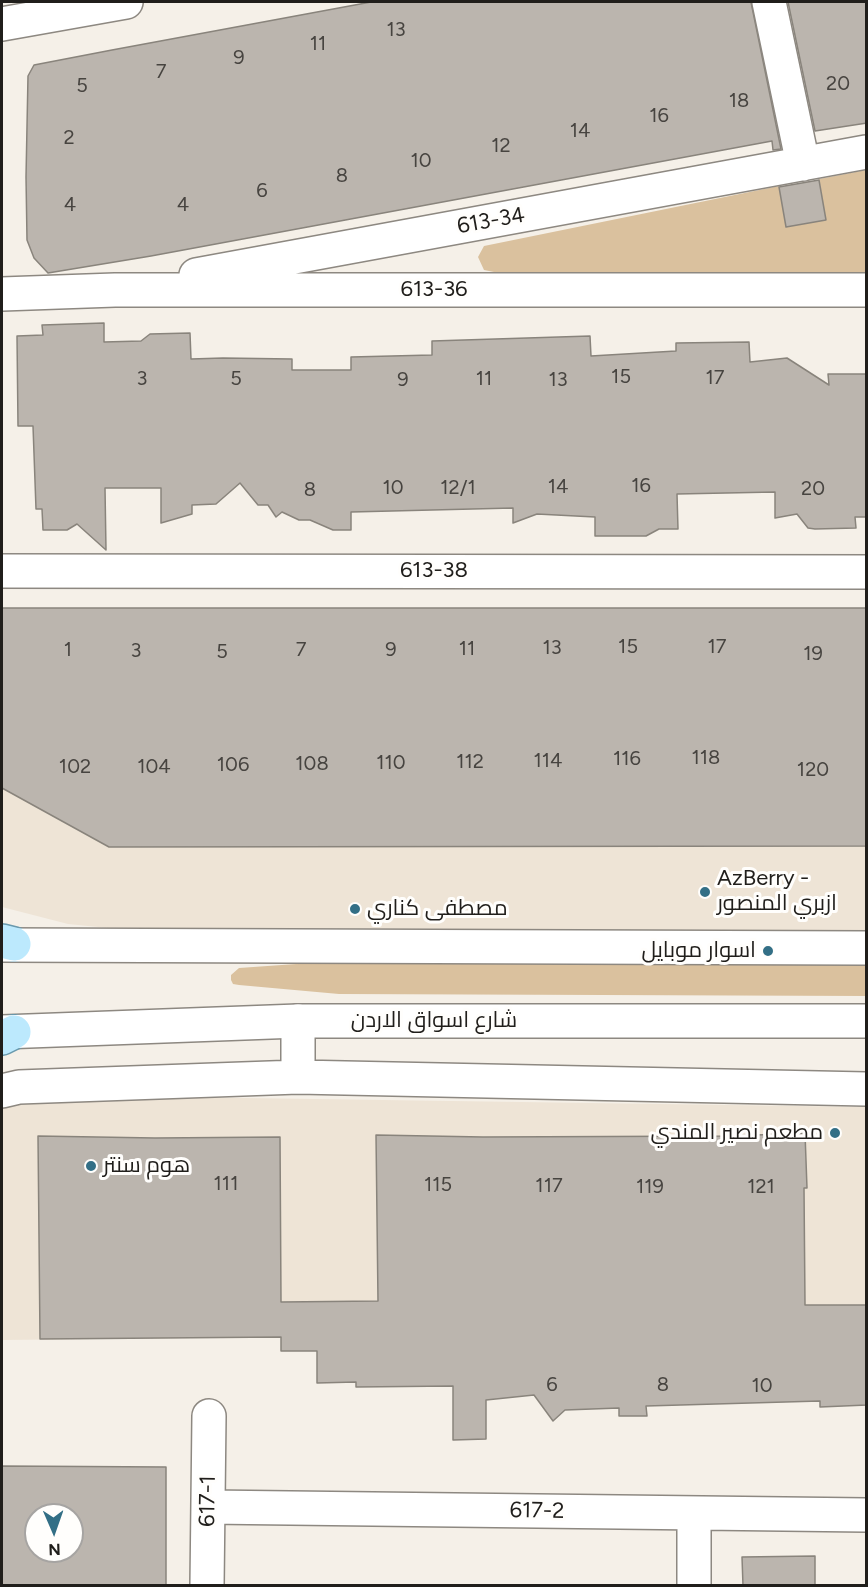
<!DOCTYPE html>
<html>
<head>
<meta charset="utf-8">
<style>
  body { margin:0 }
  #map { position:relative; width:868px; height:1587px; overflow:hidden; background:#f5f0e8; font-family:Figtree,sans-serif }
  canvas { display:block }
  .frame { position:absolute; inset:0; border:3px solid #201e1b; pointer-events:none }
  .north { position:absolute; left:24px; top:1503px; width:60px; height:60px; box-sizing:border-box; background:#fffefc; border:2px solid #a6a4a2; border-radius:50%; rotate:178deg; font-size:16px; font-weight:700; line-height:24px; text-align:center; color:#201e1b }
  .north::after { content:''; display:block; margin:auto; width:21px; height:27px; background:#336f86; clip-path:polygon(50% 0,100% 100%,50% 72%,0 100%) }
</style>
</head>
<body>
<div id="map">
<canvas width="868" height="1587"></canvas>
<div class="frame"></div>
<div class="north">N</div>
</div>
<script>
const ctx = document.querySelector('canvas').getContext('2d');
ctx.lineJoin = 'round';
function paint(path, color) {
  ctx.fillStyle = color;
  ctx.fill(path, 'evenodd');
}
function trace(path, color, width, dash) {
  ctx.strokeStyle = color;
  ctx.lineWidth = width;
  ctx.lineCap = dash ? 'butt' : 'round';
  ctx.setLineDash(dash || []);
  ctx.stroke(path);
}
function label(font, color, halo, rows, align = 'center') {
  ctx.font = font + ' Figtree,Cairo,sans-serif';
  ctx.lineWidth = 6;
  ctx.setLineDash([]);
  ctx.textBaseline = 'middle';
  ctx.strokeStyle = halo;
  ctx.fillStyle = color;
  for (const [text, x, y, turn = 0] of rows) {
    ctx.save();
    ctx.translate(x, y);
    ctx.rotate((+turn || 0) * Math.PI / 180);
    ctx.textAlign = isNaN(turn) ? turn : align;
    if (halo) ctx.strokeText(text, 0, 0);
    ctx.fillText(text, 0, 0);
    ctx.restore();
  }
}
paint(new Path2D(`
  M 866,728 L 866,933 L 158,933 L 68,924 L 2,907 L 2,729 Z
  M 38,1095 L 866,1107 L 866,1305 L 705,1304 L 593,1298 L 281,1302 L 281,1337 L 2,1340 L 2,1102 Z`), '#eee4d6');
paint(new Path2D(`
  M 866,170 L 866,276 L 499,273 L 484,270 L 478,257 L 484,246 L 779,186 L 786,227 L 826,220 L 819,179 Z
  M 339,961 L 866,963 L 866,996 L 339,994 L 239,985 L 233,984 L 231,980 L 231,975 L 239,968 Z`), '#dac19e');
const building = new Path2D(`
  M 371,2 L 751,2 L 781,149 L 773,150 L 772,141 L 151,256 L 48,273 L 34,258 L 27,240 L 26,177 L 28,76 L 34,65 L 112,50 Z
  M 788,2 L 867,2 L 867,123 L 815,131 Z
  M 819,180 L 826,220 L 786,227 L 779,187 Z
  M 104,323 L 104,342 L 141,341 L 150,334 L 190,333 L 191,359 L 223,358 L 292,359 L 292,370 L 351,370 L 351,357 L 432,355 L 432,341 L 590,336 L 591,356 L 676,351 L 676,343 L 749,342 L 750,362 L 787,358 L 829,385 L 828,374 L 867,374 L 867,517 L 855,517 L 856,528 L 815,529 L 808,528 L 797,514 L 775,518 L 775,492 L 677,494 L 678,529 L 659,529 L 646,536 L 595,536 L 595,517 L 537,514 L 513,523 L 513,508 L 351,512 L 351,530 L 333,530 L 310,520 L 299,520 L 282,512 L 276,517 L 268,505 L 258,505 L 240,483 L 216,504 L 192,505 L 192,514 L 161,523 L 161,488 L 105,488 L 106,550 L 77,524 L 67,530 L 43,530 L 42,509 L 36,509 L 33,426 L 18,426 L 17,336 L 43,335 L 42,325 Z
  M 2,608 L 867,608 L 867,846 L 109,847 L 2,788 Z
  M 805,1133 L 807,1188 L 804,1188 L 805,1305 L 867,1305 L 867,1405 L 820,1407 L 820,1401 L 646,1406 L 647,1416 L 619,1416 L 619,1408 L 565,1410 L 553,1421 L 534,1395 L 486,1400 L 486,1439 L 453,1440 L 453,1386 L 356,1387 L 356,1382 L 317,1383 L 317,1351 L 281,1351 L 281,1337 L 40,1339 L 38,1136 L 155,1138 L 280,1137 L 281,1302 L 378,1301 L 376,1135 L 483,1137 L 732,1136 Z
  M 2,1466 L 166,1467 L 166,1586 L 2,1586 ZM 36,1515 L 72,1515 L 72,1551 L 36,1551 Z
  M 815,1556 L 815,1586 L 743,1586 L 742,1557 Z`);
paint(building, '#bbb5ae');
trace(building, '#89847c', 1.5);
const street = new Path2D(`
  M 769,2 L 803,164
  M 2,24 L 126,2
  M 196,275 L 866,152
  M 2,294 L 115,290 L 866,290
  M 2,571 L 866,572
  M 298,1077 L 298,1021
  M 2,1091 L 19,1087 L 298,1077 L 866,1089
  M 208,1507 L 866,1515
  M 207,1586 L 209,1416
  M 694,1586 L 694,1513`);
const secondary = new Path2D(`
  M 2,945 L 866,948
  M 2,1032 L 298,1021 L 866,1021`);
const primary = new Path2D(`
  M 2,941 L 14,944
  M 2,1038 L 14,1032`);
trace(street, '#8d8881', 36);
trace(secondary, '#8d8881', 36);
trace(primary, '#6999ad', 36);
trace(street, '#fff', 33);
trace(secondary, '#fff', 33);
trace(primary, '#bce9fd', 33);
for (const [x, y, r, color] of [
  [705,892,6,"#336f86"],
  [355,909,6,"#336f86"],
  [768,951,6,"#336f86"],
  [835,1133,6,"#336f86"],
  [91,1166,6,"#336f86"]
]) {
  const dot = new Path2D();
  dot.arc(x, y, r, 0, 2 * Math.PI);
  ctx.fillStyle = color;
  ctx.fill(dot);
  trace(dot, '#fffefc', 2);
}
label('20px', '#474440', null, [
  ["13",396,30],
  ["11",318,44],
  ["9",239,58],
  ["7",161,72],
  ["20",838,84],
  ["5",82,86],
  ["18",739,101],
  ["16",659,116],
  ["14",580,131],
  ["2",69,138],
  ["12",501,146],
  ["10",421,161],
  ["8",342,176],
  ["6",262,191],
  ["4",70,205],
  ["4",183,205],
  ["15",621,377],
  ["17",715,378],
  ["3",142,379],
  ["5",236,379],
  ["11",484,379],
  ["9",403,380],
  ["13",558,380],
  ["16",641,486],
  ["14",558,487],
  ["10",393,488],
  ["12/1",458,488],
  ["20",813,489],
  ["8",310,490],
  ["15",628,647],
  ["17",717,647],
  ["13",552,648],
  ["11",467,649],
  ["1",68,650],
  ["7",301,650],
  ["9",391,650],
  ["3",136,651],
  ["5",222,652],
  ["19",813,654],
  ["118",706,758],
  ["116",627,759],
  ["114",548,761],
  ["112",470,762],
  ["110",391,763],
  ["108",312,764],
  ["106",233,765],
  ["102",75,767],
  ["104",154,767],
  ["120",813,770],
  ["111",226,1184],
  ["115",438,1185],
  ["117",549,1186],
  ["119",650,1187],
  ["121",761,1187],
  ["6",552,1385],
  ["8",663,1385],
  ["10",762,1386]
]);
label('22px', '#201e1b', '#fffefc', [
  ["613-34",491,221,-10],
  ["613-36",434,290],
  ["613-38",434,571],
  ["شارع اسواق الاردن",434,1021],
  ["617-1",208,1501,-89],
  ["617-2",537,1511,1]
]);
label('22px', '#201e1b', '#fffefc', [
  ["AzBerry -",717,879],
  ["ازبري المنصور",717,904],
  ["مصطفى كناري",367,909],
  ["اسوار موبايل",756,951,"right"],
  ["مطعم نصير المندي",823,1133,"right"],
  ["هوم سنتر",103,1166]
], 'left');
</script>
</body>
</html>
